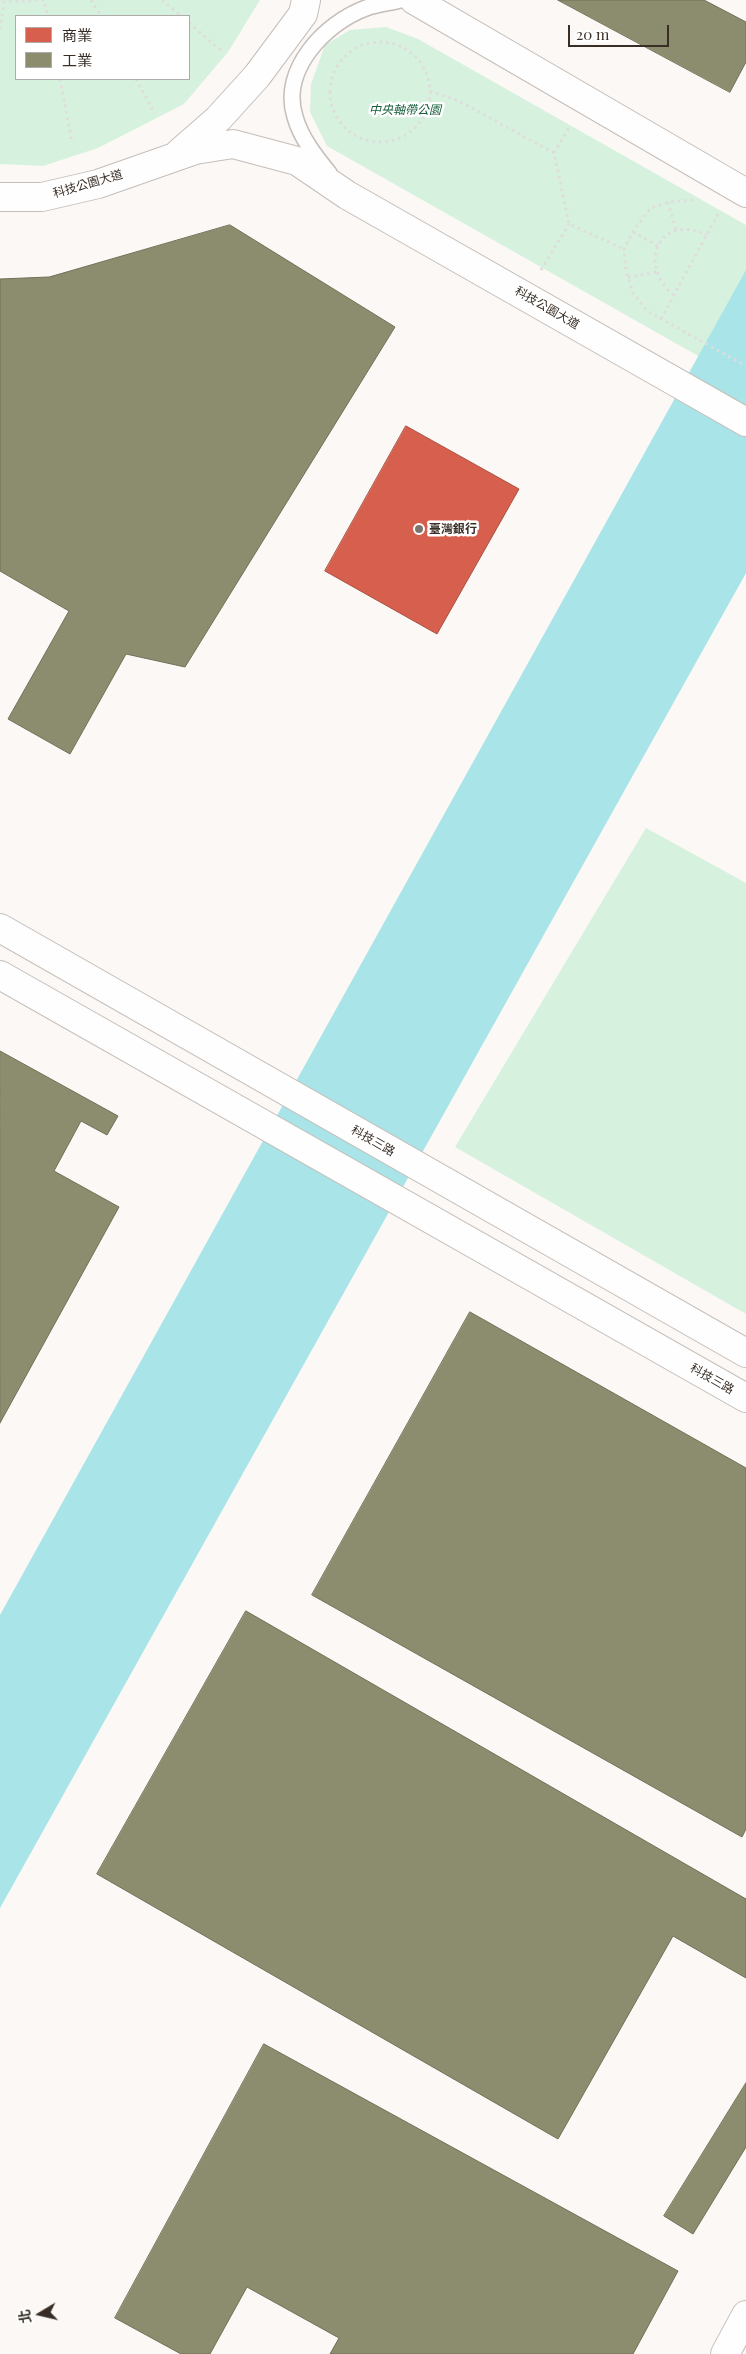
<!DOCTYPE html>
<html>
<head>
<meta charset="utf-8">
<style>
  body { margin:0 }
  #map { position:relative; width:746px; height:2354px; overflow:hidden; background:#fbf8f5; font-family:"Playfair Display","Noto Sans TC",serif }
  canvas { display:block }
  .legend { position:absolute; left:15px; top:15px; width:175px; height:65px; box-sizing:border-box; background:#fff; border:1px solid #afaba8; margin:0; padding:6px 9px; list-style:none; font-size:15px; color:#382e26 }
  .legend li { display:flex; align-items:center; gap:10px; height:25px }
  .legend b { width:25px; border:1px solid #afaba8 }
  .north { position:absolute; left:15px; top:2289px; width:50px; height:50px; -webkit-text-stroke:4px #fff; paint-order:stroke; rotate:261deg; font-size:14px; font-weight:700; line-height:20px; text-align:center; color:#382e26 }
  .north::after { content:''; display:block; margin:auto; width:18px; height:22px; background:#382e26; clip-path:polygon(50% 0,100% 100%,50% 72%,0 100%) }
  .scale { position:absolute; left:568px; top:25px; width:101px; height:22px; box-sizing:border-box; border:2px solid #382e26; border-top:0; padding-left:6px; font-size:15px; line-height:18px; white-space:nowrap; color:#382e26; -webkit-text-stroke:4px #fff; paint-order:stroke }
</style>
</head>
<body>
<div id="map">
<canvas width="746" height="2354"></canvas>
<ul class="legend">
<li><b style="height:14px;background:#d6604d"></b>商業</li>
<li><b style="height:14px;background:#8c8c6e"></b>工業</li>
</ul>
<div class="north">北</div>
<div class="scale">20 m</div>
</div>
<script>
const ctx = document.querySelector('canvas').getContext('2d');
ctx.lineJoin = 'round';
function paint(path, color) {
  ctx.fillStyle = color;
  ctx.fill(path, 'evenodd');
}
function trace(path, color, width, dash) {
  ctx.strokeStyle = color;
  ctx.lineWidth = width;
  ctx.lineCap = dash ? 'butt' : 'round';
  ctx.setLineDash(dash || []);
  ctx.stroke(path);
}
function label(font, color, halo, rows, align = 'center') {
  ctx.font = font + ' "Playfair Display","Noto Sans TC",serif';
  ctx.lineWidth = 5;
  ctx.setLineDash([]);
  ctx.textBaseline = 'middle';
  ctx.strokeStyle = halo;
  ctx.fillStyle = color;
  for (const [text, x, y, turn = 0] of rows) {
    ctx.save();
    ctx.translate(x, y);
    ctx.rotate((+turn || 0) * Math.PI / 180);
    ctx.textAlign = isNaN(turn) ? turn : align;
    if (halo) ctx.strokeText(text, 0, 0);
    ctx.fillText(text, 0, 0);
    ctx.restore();
  }
}
paint(new Path2D(`
  M 0,0 L 260,0 L 228,52 L 184,104 L 98,148 L 43,166 L 0,164 ZM 189,16 L 189,79 L 16,79 L 16,16 Z
  M 386,27 L 418,39 L 746,225 L 746,383 L 327,146 L 310,112 L 311,84 L 325,45 L 350,30 Z
  M 646,828 L 746,883 L 746,1314 L 455,1147 Z`), '#d7f1df');
paint(new Path2D(`
  M 746,270 L 746,573 L 0,1908 L 0,1615 Z`), '#a8e4e8');
const shops = new Path2D(`
  M 406,426 L 519,489 L 437,634 L 325,571 Z`);
paint(shops, '#d6604d');
trace(shops, '#a75141', 1);
const industry = new Path2D(`
  M 558,0 L 704,0 L 746,22 L 746,62 L 730,92 Z
  M 230,225 L 395,327 L 185,667 L 126,654 L 70,754 L 8,719 L 69,611 L 0,571 L 0,279 L 49,277 Z
  M 0,1051 L 118,1116 L 107,1135 L 81,1121 L 54,1171 L 119,1207 L 0,1423 Z
  M 470,1312 L 746,1468 L 746,1829 L 742,1837 L 312,1595 Z
  M 246,1611 L 746,1899 L 746,1978 L 673,1936 L 558,2139 L 97,1874 Z
  M 264,2044 L 678,2271 L 633,2354 L 330,2354 L 339,2338 L 247,2287 L 210,2354 L 181,2354 L 115,2318 Z
  M 746,2083 L 746,2147 L 693,2234 L 664,2216 Z`);
paint(industry, '#8c8c6e');
trace(industry, '#737058', 1);
const service = new Path2D(`
  M 329,173 C 315,156 301,138 295,117 C 280,70 325,23 366,8 C 377,4 389,3 400,0`);
const minor = new Path2D(`
  M 414,0 L 746,193
  M 179,153 L 218,119 L 257,76 L 303,14 L 306,0
  M 0,197 L 42,197 L 98,184 L 195,150 L 233,144 L 297,161 L 347,195 L 746,422
  M 0,928 L 746,1353
  M 0,975 L 746,1398
  M 725,2354 L 746,2315`);
trace(service, '#c5beb9', 18);
trace(minor, '#c5beb9', 30);
trace(new Path2D(`
  M 91,0 L 101,16
  M 162,0 L 181,16
  M 189,23 L 223,52
  M 0,29 L 4,2 L 44,0 L 48,16
  M330 92a50 50 0 1 1 100 0a50 50 0 1 1-100 0Z
  M 60,79 L 72,142
  M 136,79 L 155,114
  M 430,91 L 459,101 L 554,153 L 569,224 L 624,249
  M 554,153 L 570,126
  M 693,200 L 668,202 L 651,208 L 635,228 L 624,249 L 626,271 L 633,293 L 647,311 L 746,366
  M 668,202 L 676,231
  M 633,232 L 658,246
  M 541,270 L 569,224
  M 628,277 L 657,272
  M 674,295 C 637,266 658,212 707,235
  M 661,319 L 718,214`), '#dedddc', 3, [2.5, 4]);
trace(service, '#fefefe', 15);
trace(minor, '#fefefe', 28);
for (const [x, y, r, color] of [
  [419,529,5,"#7c756e"]
]) {
  const dot = new Path2D();
  dot.arc(x, y, r, 0, 2 * Math.PI);
  ctx.fillStyle = color;
  ctx.fill(dot);
  trace(dot, '#fff', 2);
}
label('italic 12px', '#155d3a', '#fff', [
  ["中央軸帶公園",405,110]
]);
label('12px', '#382e26', '#fff', [
  ["科技公園大道",88,184,-16],
  ["科技公園大道",547,308,30],
  ["科技三路",373,1141,30],
  ["科技三路",712,1379,30]
]);
label('bold 12px', '#382e26', '#fff', [
  ["臺灣銀行",429,529]
], 'left');
</script>
</body>
</html>
